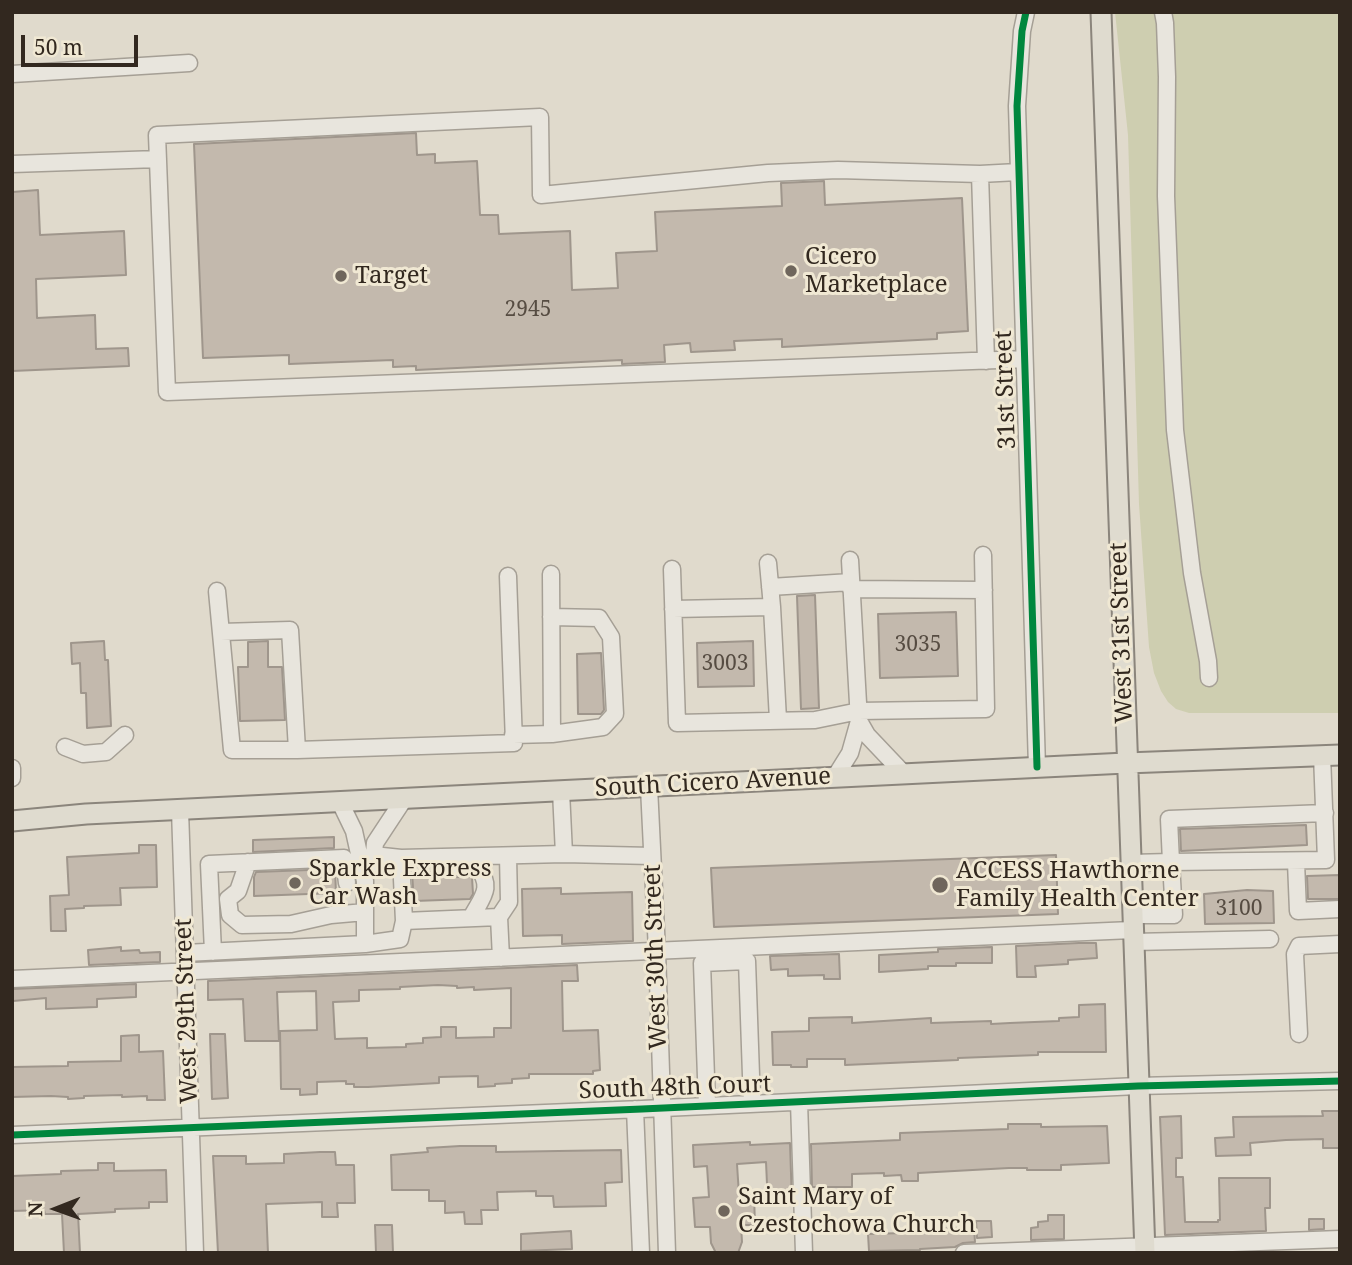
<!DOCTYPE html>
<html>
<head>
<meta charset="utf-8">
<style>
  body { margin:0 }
  #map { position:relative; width:1352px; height:1265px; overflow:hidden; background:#e0dacc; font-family:"Noto Serif",serif }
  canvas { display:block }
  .frame { position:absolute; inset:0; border:14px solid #32281f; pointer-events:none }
  .north { position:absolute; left:21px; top:1174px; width:70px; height:70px; -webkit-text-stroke:5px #f0e8d3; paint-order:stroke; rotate:269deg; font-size:19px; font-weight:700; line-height:28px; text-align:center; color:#32281f }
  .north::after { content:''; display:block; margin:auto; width:24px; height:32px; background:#32281f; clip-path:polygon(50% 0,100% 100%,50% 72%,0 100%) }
  .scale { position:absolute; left:21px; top:35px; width:117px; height:32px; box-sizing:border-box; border:4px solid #32281f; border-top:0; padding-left:9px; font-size:21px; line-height:24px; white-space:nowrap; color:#32281f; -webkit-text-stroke:5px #f0e8d3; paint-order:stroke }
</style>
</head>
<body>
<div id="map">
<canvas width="1352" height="1265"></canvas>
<div class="frame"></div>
<div class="north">N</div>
<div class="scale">50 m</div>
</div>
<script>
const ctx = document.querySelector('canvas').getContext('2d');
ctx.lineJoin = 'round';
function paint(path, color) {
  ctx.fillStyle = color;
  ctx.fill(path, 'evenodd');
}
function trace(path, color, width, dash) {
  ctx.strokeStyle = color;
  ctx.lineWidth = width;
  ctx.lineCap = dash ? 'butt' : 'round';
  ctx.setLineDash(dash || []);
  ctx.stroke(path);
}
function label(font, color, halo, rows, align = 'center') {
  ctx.font = font + ' "Noto Serif",serif';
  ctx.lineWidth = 6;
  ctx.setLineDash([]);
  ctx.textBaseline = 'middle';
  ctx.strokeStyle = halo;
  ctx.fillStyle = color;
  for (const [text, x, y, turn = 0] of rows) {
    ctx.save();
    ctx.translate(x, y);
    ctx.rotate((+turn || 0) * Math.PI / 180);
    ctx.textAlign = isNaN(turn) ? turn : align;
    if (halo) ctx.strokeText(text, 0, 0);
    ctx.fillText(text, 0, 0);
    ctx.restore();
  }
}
paint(new Path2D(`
  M 1115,12 L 1340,12 L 1340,713 L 1189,713 L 1176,709 L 1168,702 L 1161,691 L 1154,673 L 1149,647 L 1139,504 L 1128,135 Z`), '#ceceb0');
const building = new Path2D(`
  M 416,133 L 417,155 L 435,154 L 435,163 L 477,161 L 480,215 L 498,215 L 499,234 L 570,231 L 572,290 L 618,288 L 616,253 L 657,251 L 655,212 L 782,206 L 781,183 L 824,181 L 825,205 L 962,198 L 968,331 L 937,333 L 937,339 L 782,347 L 782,339 L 734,341 L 735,350 L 691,352 L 690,343 L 664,345 L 665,362 L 622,364 L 622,360 L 416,370 L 416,366 L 393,367 L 393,360 L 289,364 L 289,355 L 203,358 L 194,144 Z
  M 38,190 L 40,235 L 124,231 L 126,275 L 36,279 L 37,318 L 95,315 L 96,349 L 128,348 L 129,366 L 12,371 L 12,192 Z
  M 815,595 L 819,708 L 801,709 L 797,596 Z
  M 956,612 L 958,676 L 880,678 L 878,614 Z
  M 104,641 L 105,660 L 108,660 L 111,726 L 87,728 L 86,693 L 81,693 L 80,663 L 72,664 L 71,643 Z
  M 268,641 L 268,667 L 282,667 L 285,720 L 240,721 L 238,667 L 248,667 L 248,642 Z
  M 753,641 L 754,686 L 698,687 L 697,643 Z
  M 601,653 L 604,710 L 601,714 L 578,714 L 577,654 Z
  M 1306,825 L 1307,845 L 1181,851 L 1180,829 Z
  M 334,837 L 334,848 L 253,852 L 253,840 Z
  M 139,845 L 156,845 L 157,887 L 120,888 L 121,905 L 84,906 L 84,908 L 65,909 L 66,931 L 51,931 L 50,896 L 69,895 L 67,857 L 139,853 Z
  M 1056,855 L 1058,914 L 714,927 L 711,868 Z
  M 335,869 L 336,893 L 254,896 L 254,877 L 256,872 Z
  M 448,871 L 453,877 L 472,877 L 473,894 L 470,899 L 414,901 L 412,873 Z
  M 1340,875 L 1340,899 L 1308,899 L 1307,876 Z
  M 561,888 L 561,894 L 632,892 L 633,941 L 562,944 L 562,935 L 523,936 L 522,889 Z
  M 1247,890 L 1273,891 L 1274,923 L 1205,924 L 1204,894 Z
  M 1079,943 L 1096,943 L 1097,958 L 1068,960 L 1068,964 L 1035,966 L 1036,977 L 1017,977 L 1016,946 Z
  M 121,947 L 121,951 L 139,950 L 140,953 L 160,952 L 160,962 L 89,965 L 88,950 Z
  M 992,947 L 992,963 L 956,963 L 956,966 L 928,966 L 928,969 L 879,972 L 879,955 L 938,952 L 938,949 Z
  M 839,954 L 840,979 L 824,979 L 824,975 L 788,976 L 788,969 L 771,970 L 770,956 Z
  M 577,965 L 578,981 L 562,981 L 563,1031 L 598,1030 L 600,1070 L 593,1071 L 593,1074 L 529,1074 L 529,1078 L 512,1079 L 512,1083 L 495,1084 L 495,1086 L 478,1087 L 478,1076 L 439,1077 L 439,1083 L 368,1087 L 354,1087 L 354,1084 L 346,1084 L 346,1081 L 317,1082 L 317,1094 L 300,1095 L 300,1089 L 281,1089 L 280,1031 L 317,1030 L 316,991 L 277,992 L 279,1041 L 245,1041 L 243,999 L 208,1000 L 208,981 ZM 438,985 L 457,986 L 457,988 L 474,987 L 474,990 L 511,988 L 511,1028 L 494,1028 L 494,1037 L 456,1038 L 456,1027 L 441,1027 L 441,1037 L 423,1038 L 423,1043 L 406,1044 L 406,1047 L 367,1048 L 367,1038 L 335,1039 L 333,1002 L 359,1001 L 359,990 L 400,989 L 400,987 Z
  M 136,984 L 136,997 L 97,999 L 97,1007 L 46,1009 L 46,998 L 13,1001 L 12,989 Z
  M 1105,1004 L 1106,1052 L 1038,1052 L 1038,1055 L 958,1058 L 958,1060 L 845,1065 L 845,1059 L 807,1059 L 807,1067 L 791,1067 L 791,1065 L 773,1065 L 772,1032 L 809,1031 L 809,1018 L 852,1017 L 852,1023 L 931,1018 L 931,1023 L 991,1021 L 991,1024 L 1010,1023 L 1059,1021 L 1059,1018 L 1079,1017 L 1079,1005 Z
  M 210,1034 L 225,1034 L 228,1098 L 212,1099 Z
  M 139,1035 L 139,1052 L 163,1051 L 165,1100 L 147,1100 L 147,1096 L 122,1097 L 122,1095 L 84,1096 L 84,1098 L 68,1099 L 68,1097 L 51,1096 L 12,1097 L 12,1067 L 68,1066 L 68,1062 L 121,1061 L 121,1036 Z
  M 1322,1111 L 1339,1111 L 1339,1148 L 1323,1148 L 1323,1139 L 1286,1140 L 1250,1143 L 1251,1155 L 1216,1156 L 1215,1138 L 1234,1137 L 1233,1117 L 1323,1116 Z
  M 1181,1116 L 1182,1158 L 1176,1158 L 1176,1177 L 1183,1177 L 1185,1222 L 1218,1222 L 1218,1220 L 1220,1220 L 1219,1178 L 1270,1178 L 1270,1208 L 1265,1208 L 1266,1231 L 1165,1235 L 1160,1117 Z
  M 1008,1124 L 1041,1124 L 1041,1127 L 1107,1126 L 1109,1163 L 1061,1165 L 1061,1170 L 1027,1170 L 1027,1168 L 1009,1168 L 918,1173 L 918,1181 L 902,1181 L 901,1175 L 884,1176 L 884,1173 L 852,1174 L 852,1187 L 812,1187 L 811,1144 L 900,1140 L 900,1133 L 1008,1129 Z
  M 750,1142 L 750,1145 L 790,1143 L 792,1204 L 768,1206 L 766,1162 L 737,1164 L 739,1195 L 754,1195 L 755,1225 L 741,1225 L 742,1242 L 738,1253 L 716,1253 L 711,1243 L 710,1227 L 695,1227 L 693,1198 L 709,1197 L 707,1166 L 694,1167 L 693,1145 Z
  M 460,1146 L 496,1146 L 496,1152 L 621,1150 L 622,1182 L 605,1183 L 606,1206 L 554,1207 L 553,1196 L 536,1196 L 536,1191 L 497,1192 L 498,1210 L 481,1210 L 482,1224 L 465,1224 L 464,1212 L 445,1213 L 445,1201 L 429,1201 L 429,1190 L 392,1190 L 391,1155 L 428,1152 L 427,1148 Z
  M 320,1152 L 335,1152 L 336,1165 L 354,1165 L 355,1203 L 337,1203 L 338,1217 L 322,1217 L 322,1202 L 266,1204 L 268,1253 L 218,1253 L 213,1156 L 246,1156 L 246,1164 L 284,1163 L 284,1154 Z
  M 98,1163 L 114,1163 L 114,1171 L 166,1170 L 167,1202 L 149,1202 L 149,1208 L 115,1209 L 115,1212 L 78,1214 L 80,1253 L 64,1253 L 62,1214 L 45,1214 L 44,1210 L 12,1211 L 12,1176 L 61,1174 L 61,1171 L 98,1170 Z
  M 1048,1215 L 1064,1215 L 1064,1239 L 1031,1240 L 1031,1228 L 1038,1227 L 1038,1222 L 1048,1221 Z
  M 1309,1219 L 1324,1219 L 1324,1229 L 1309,1230 Z
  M 976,1221 L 991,1221 L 992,1237 L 977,1238 Z
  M 375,1225 L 392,1225 L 393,1253 L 376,1253 Z
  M 974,1228 L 975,1242 L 963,1243 L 955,1247 L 920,1249 L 920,1250 L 869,1251 L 868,1234 L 905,1233 L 905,1231 L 923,1231 L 923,1229 Z
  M 571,1231 L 572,1249 L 521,1251 L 521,1234 Z`);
paint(building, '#c3b9ad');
trace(building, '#9f968c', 2);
const minor = new Path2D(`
  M 1026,12 L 1022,31 L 1017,106 L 1037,767
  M 1163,12 L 1165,23 L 1167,77 L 1166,196 L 1175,430 L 1192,573 L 1208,661 L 1209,678
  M 12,74 L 189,63
  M 12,164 L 158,159
  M 1018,172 L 980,174 L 838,170 L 768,173 L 541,195 L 540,117 L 157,135 L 167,392 L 1024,359
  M 980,174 L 986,361
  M 672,569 L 677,723 L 815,720 L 859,711 L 986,709 L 983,555
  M 551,574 L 552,734
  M 770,587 L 851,582
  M 851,589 L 984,590
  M 217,591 L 232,750 L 297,750 L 514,743 L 508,576
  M 772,607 L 778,720
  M 673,609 L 772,607 L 768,563
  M 221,632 L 290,630 L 297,750
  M 859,721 L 867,735 L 904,774
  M 513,735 L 552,734 L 603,727 L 615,714 L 611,637 L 599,618 L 551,617
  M 65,747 L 83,754 L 106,752 L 125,735
  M 1322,755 L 1326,860 L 1171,862 L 1169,819 L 1325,813
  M 12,768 L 12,778
  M 835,777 L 850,753 L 859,721 L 850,560
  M 649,787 L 657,951 L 667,1253
  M 561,791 L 564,854
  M 340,802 L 354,831 L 365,881 L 365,944
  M 180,810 L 195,1253
  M 373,855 L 401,858 L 408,861
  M 248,862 L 238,891 L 228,899 L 230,915 L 242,925 L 291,924 L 331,915 L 365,912
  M 1296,862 L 1298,911 L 1340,909
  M 1130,863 L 1171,862 L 1174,915 L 1132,915
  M 373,864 L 375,843 L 404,799
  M 457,867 L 477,866 C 494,888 482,897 471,918
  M 499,917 L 501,958
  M 404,921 L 499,917 L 509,902 L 508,856
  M 1133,942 L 1270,939
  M 213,952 L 209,864 L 344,858 L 347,883
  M 185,953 L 365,944 L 400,939 L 404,921 L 401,858 L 564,854 L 652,856
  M 12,979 L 1132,930
  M 1299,1034 L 1295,954 L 1299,946 L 1340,944
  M 799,1102 L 804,1253
  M 707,1106 L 702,963 L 747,961 L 752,1104
  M 635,1109 L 641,1253
  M 12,1135 L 642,1109 L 1138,1086 L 1340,1081
  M 964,1253 L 1340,1239`);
const major = new Path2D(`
  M 1101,12 L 1145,1253
  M 12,821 L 86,814 L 1126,763 L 1340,755`);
trace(minor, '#a59f95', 19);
trace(major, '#8b857c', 23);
trace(minor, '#e8e5dd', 16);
trace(major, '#dfdbcf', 19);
trace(new Path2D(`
  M 1026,12 L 1022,31 L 1017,106 L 1037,767
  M 12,1135 L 642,1109 L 1138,1086 L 1340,1081`), '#00873e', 7);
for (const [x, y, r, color] of [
  [791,271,7,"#6f665c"],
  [341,276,7,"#6f665c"],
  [295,883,7,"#6f665c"],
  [940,885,9,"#6f665c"],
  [724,1211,7,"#6f665c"]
]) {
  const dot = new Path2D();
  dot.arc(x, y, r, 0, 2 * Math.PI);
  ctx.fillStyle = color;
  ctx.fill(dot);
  trace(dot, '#f0e8d3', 2.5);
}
label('21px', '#564c42', null, [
  ["2945",528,310],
  ["3035",918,645],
  ["3003",725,664],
  ["3100",1239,909]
]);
label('24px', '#32281f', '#f0e8d3', [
  ["Cicero",805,257],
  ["Marketplace",805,285],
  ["Target",355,276],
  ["Sparkle Express",309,869],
  ["Car Wash",309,897],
  ["ACCESS Hawthorne",956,871],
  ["Family Health Center",956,899],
  ["Saint Mary of",738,1197],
  ["Czestochowa Church",738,1225]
], 'left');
label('24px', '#32281f', '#f0e8d3', [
  ["31st Street",1006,390,-92],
  ["West 31st Street",1122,633,-92],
  ["South Cicero Avenue",713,783,-3],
  ["West 30th Street",656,957,-92],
  ["West 29th Street",187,1011,-92],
  ["South 48th Court",675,1088,-2]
]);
</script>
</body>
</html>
